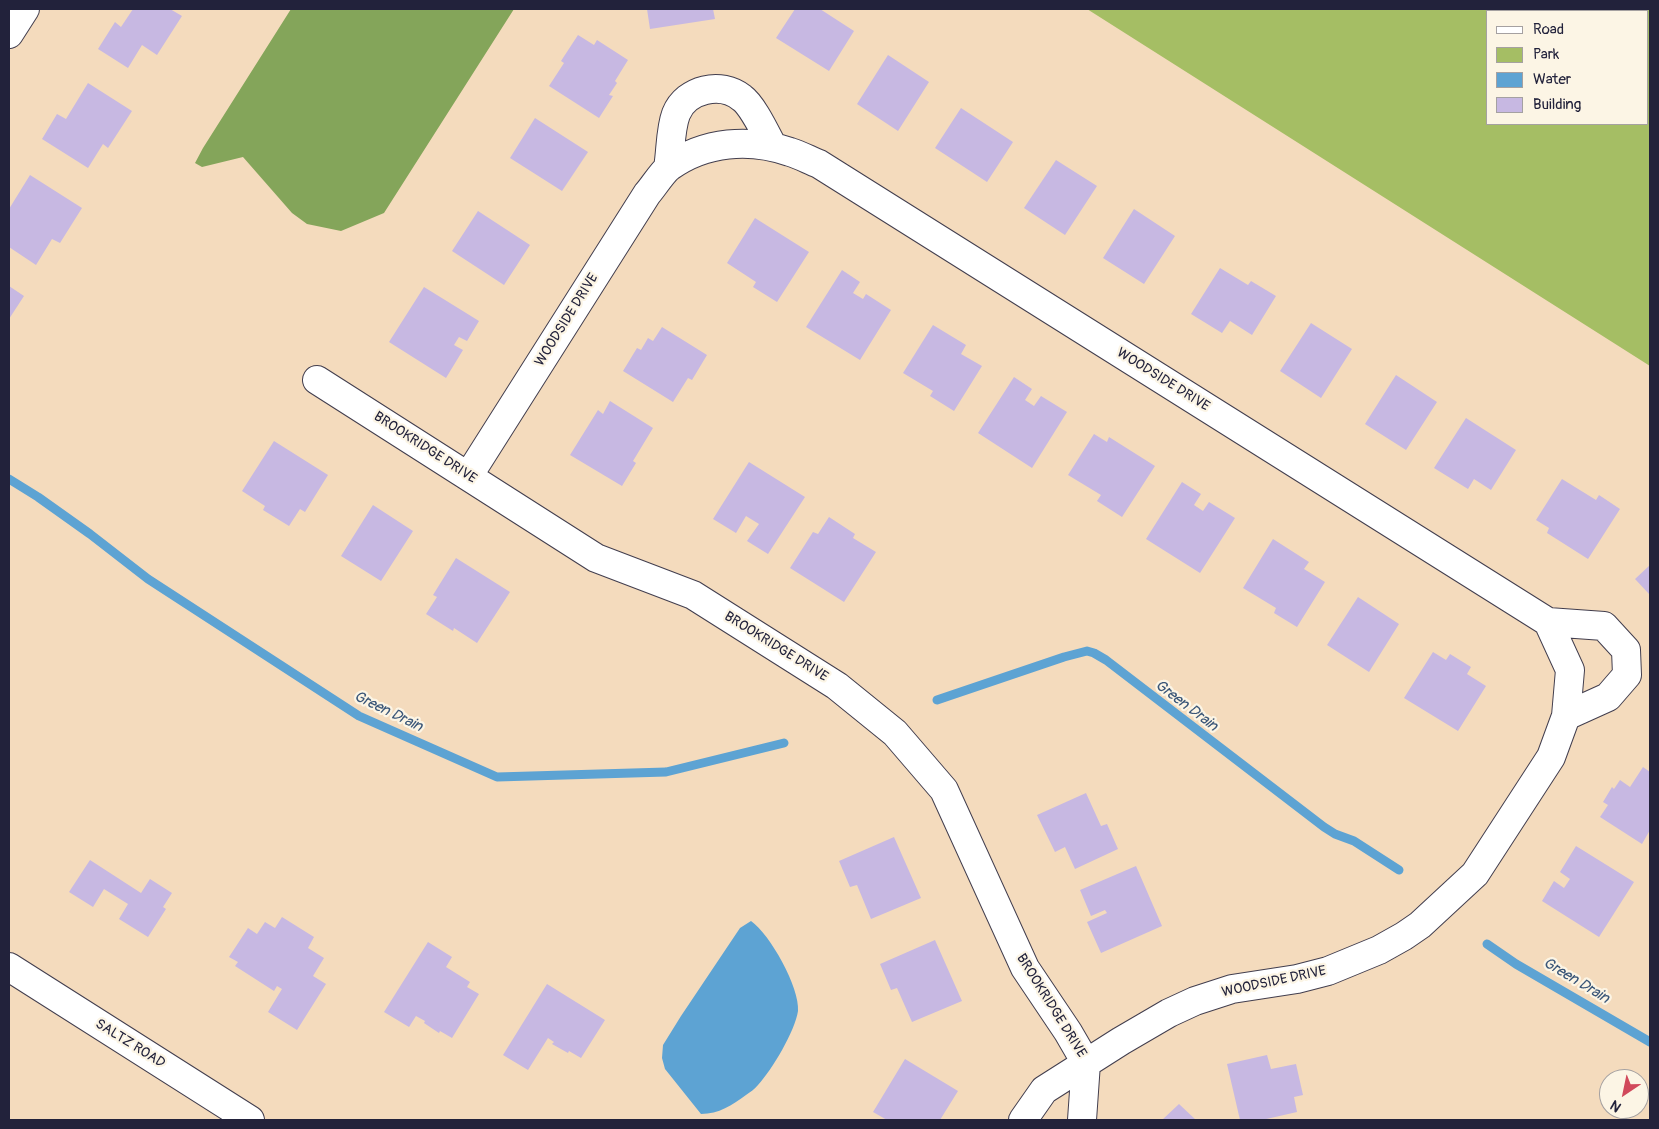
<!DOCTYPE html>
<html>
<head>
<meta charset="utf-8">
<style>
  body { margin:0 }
  #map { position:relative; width:1659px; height:1129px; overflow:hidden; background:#f4dbbd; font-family:Pangolin,sans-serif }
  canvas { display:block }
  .frame { position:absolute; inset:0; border:10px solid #22223b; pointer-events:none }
  .legend { position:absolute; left:1486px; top:10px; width:162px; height:115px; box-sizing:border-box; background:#fcf5e5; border:1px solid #a5a1a1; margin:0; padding:6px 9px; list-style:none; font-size:15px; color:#22223b }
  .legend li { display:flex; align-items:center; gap:10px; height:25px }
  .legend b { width:25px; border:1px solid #a5a1a1 }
  .north { position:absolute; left:1599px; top:1069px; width:50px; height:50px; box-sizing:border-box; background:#fcf5e5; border:1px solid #a5a1a1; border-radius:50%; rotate:214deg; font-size:14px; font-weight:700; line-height:20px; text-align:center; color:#22223b }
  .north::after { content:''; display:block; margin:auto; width:18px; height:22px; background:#d1495b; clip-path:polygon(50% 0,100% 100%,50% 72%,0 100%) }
</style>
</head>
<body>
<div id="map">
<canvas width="1659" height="1129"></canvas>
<div class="frame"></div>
<ul class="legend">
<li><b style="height:6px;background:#fff"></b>Road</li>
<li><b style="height:14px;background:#a5be64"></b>Park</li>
<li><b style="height:14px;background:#5da3d3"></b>Water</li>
<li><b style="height:14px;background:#c7b8e2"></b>Building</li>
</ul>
<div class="north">N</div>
</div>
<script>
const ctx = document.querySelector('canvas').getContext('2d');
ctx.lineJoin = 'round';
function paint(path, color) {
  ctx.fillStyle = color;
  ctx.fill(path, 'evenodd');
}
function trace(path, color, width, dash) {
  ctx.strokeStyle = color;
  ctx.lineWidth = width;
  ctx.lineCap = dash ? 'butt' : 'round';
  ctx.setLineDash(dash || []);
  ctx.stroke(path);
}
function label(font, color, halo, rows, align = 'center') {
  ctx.font = font + ' Pangolin,sans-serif';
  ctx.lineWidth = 4.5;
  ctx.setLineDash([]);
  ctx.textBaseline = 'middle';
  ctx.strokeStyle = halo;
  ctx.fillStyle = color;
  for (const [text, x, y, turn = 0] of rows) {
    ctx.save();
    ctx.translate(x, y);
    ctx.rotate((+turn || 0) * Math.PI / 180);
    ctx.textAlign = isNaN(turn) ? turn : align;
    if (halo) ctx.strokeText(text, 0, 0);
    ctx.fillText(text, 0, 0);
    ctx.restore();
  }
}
paint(new Path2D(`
  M 1087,9 L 1650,9 L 1650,366 ZM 1488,11 L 1648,11 L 1648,124 L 1488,124 Z`), '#a5be64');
paint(new Path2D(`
  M 291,9 L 514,9 L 384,213 L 341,231 L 307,224 L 292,213 L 243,157 L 202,167 L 195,163 L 203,148 Z`), '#84a55a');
paint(new Path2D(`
  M 751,921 C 770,934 800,988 798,1011 C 795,1031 772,1070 758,1085 C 755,1089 750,1092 746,1095 C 732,1105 719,1114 701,1114 L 665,1069 L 662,1058 L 663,1045 L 681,1016 L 740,928 Z`), '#5da3d3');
trace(new Path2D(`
  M 9,479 L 38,497 L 90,534 L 148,579 L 359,716 L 497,777 L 666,772 L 784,743
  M 937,700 L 1064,657 L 1087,651 L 1094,653 L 1106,660 L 1324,827 L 1335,834 L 1354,841 L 1399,870
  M 1487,944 L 1516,964 L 1650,1042`), '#5da3d3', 9);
paint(new Path2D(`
  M 133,9 L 170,9 L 182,16 L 157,55 L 142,45 L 128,68 L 98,49 L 115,22 L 121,27 Z
  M 647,9 L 713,9 L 715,19 L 650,29 Z
  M 795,9 L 820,9 L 854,31 L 829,71 L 776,38 Z
  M 578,35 L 594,45 L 597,40 L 628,60 L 615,81 L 617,83 L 609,95 L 613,96 L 599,118 L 549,86 L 564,63 L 561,61 Z
  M 888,55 L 929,82 L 898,131 L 857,104 Z
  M 88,83 L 132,111 L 108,148 L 103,144 L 88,168 L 42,139 L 57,114 L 66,119 Z
  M 961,108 L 1013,142 L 987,182 L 935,148 Z
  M 535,118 L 588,152 L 562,191 L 510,158 Z
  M 1056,160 L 1097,186 L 1065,235 L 1024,208 Z
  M 30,175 L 82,208 L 60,243 L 52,239 L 36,265 L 9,247 L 9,209 Z
  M 1134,209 L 1175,236 L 1144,284 L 1103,258 Z
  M 478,211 L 530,245 L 504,285 L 452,251 Z
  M 755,218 L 809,252 L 777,302 L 753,287 L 756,282 L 727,263 Z
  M 1220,268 L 1248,285 L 1251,281 L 1276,296 L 1252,335 L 1230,321 L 1222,333 L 1191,314 Z
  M 842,270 L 860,282 L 853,293 L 863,299 L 866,294 L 891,310 L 860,360 L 806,327 Z
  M 9,286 L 24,296 L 9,319 Z
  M 424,287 L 479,321 L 467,341 L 459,337 L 454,345 L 463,350 L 446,378 L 389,342 Z
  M 1311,323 L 1352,349 L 1321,398 L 1280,371 Z
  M 933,325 L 966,345 L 961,354 L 982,366 L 954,411 L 930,396 L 933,391 L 903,373 Z
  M 662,327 L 707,355 L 692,380 L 688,378 L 673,402 L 623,371 L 637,348 L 641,350 L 648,338 L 653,341 Z
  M 1396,375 L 1437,402 L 1406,450 L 1365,424 Z
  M 1014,377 L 1032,389 L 1025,400 L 1034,406 L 1041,396 L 1067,412 L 1032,468 L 978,433 Z
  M 610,401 L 653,428 L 633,461 L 636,463 L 622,486 L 570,455 L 598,410 L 603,414 Z
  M 1466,418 L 1516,450 L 1491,490 L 1474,479 L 1468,489 L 1434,468 Z
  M 1094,434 L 1107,442 L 1109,437 L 1155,466 L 1122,517 L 1097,501 L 1101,495 L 1068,475 Z
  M 274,441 L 328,475 L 305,512 L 300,509 L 289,526 L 263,510 L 265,506 L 242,491 Z
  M 749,462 L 805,497 L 768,554 L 747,541 L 759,524 L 746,516 L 736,533 L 713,519 Z
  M 1562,479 L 1596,500 L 1599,495 L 1620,509 L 1588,559 L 1547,533 L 1549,528 L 1536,520 Z
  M 1182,482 L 1201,494 L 1194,505 L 1203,511 L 1209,502 L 1235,518 L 1200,573 L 1146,539 Z
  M 373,505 L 413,531 L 381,581 L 341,556 Z
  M 829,517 L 855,534 L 853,538 L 876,552 L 844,602 L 790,568 L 813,532 L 818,534 Z
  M 1273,539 L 1309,562 L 1304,569 L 1325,582 L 1297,627 L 1274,613 L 1276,608 L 1243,588 Z
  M 456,558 L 510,592 L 477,643 L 454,628 L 453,631 L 426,614 L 437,597 L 433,595 Z
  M 1650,565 L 1650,595 L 1635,579 Z
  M 1358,597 L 1399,624 L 1369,672 L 1327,645 Z
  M 1433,652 L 1446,660 L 1450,654 L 1471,667 L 1467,674 L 1486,686 L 1458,731 L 1404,698 Z
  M 1643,767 L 1650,772 L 1650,830 L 1642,844 L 1600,817 L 1608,805 L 1603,802 L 1612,787 L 1614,789 L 1620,780 L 1630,787 Z
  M 1086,793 L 1101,826 L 1107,824 L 1118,849 L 1075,869 L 1065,847 L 1055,852 L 1037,815 Z
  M 894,837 L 921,898 L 871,919 L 857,885 L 850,887 L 839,861 Z
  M 1576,846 L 1634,882 L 1599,937 L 1542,901 L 1554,881 L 1564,888 L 1570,879 L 1560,872 Z
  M 90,860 L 141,893 L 150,879 L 172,893 L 163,907 L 166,909 L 148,937 L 119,919 L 128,904 L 104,889 L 93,907 L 69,892 Z
  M 1136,866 L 1162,926 L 1101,953 L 1087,922 L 1107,913 L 1105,910 L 1091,916 L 1080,890 Z
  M 282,917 L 314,937 L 308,948 L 324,958 L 313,976 L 326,984 L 297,1030 L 268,1012 L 282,989 L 277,986 L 274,991 L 235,966 L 238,962 L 229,957 L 248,928 L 257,934 L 265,922 L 275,928 Z
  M 935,940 L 962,1001 L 912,1022 L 897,988 L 891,990 L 880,964 Z
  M 428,942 L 452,957 L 446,967 L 470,982 L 467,987 L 479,994 L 452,1038 L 440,1031 L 439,1033 L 424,1023 L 425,1021 L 416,1016 L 409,1027 L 384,1012 Z
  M 547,984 L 605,1020 L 581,1058 L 569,1051 L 568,1053 L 552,1044 L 554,1042 L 548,1038 L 528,1070 L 503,1055 Z
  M 1267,1055 L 1271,1069 L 1296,1064 L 1303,1095 L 1294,1097 L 1297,1112 L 1262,1120 L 1240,1120 L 1227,1064 Z
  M 905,1059 L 958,1091 L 940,1120 L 887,1120 L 873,1112 Z
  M 1179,1104 L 1196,1120 L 1162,1120 Z`), '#c7b8e2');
const minor = new Path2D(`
  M 9,34 L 25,9
  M 668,168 C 671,151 670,130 676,114 C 686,89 721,81 742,98 C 753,106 766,134 773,147
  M 317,380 L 596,558 L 693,595 L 837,686 L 895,733 L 944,790 L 1025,968 L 1068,1032 L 1086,1063
  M 469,475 L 647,194 C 654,186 661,174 669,167 C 705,141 750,138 790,152 C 800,155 809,160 819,164 L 1548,622 L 1570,670 L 1566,716 L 1551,757 L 1475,874 L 1420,925 L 1404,936 L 1379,950 L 1328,971 L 1297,979 L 1232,989 L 1195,1001 L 1169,1013 L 1121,1041 L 1044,1090 L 1023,1120
  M 1548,622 L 1604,626 L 1626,650 L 1627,675 L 1608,697 L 1566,716
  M 1082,1120 L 1086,1063`);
const tertiary = new Path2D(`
  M 9,967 L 250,1120`);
trace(minor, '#423e4e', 30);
trace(tertiary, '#423e4e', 30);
trace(minor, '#fff', 28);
trace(tertiary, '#fff', 28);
label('14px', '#22223b', '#fcf5e5', [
  ["WOODSIDE DRIVE",567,320,-58],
  ["WOODSIDE DRIVE",1163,380,32],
  ["BROOKRIDGE DRIVE",425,448,33],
  ["BROOKRIDGE DRIVE",776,647,32],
  ["WOODSIDE DRIVE",1274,982,-12],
  ["BROOKRIDGE DRIVE",1051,1006,58],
  ["SALTZ ROAD",130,1044,32]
]);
label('italic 15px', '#3a5678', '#fcf5e5', [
  ["Green Drain",1186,706,37],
  ["Green Drain",388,712,26],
  ["Green Drain",1576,981,31]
]);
</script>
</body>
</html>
